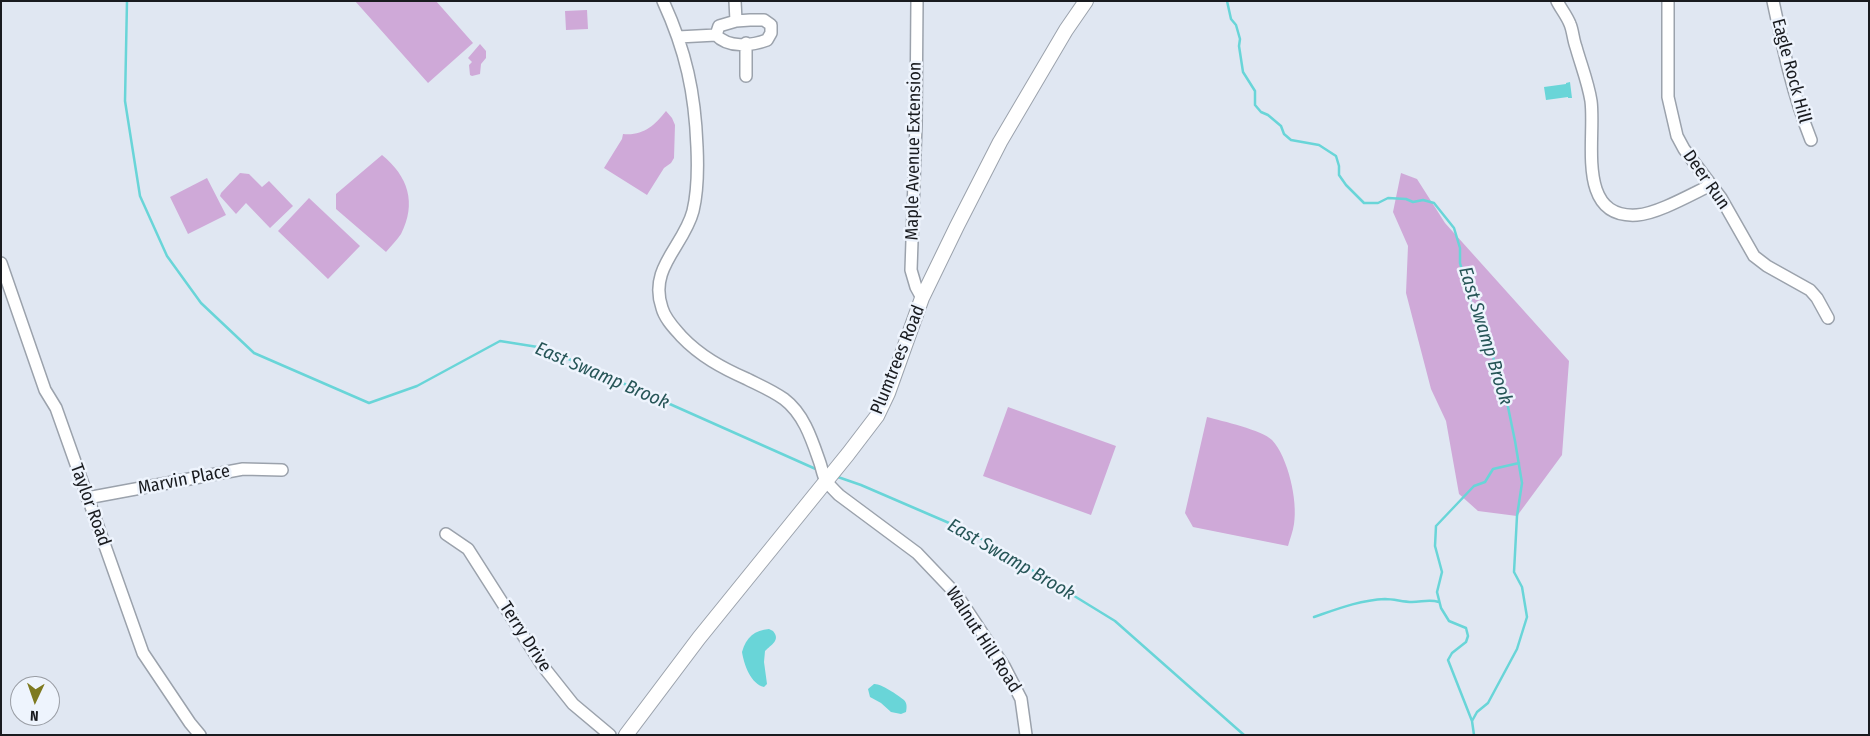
<!DOCTYPE html>
<html>
<head>
<meta charset="utf-8">
<style>
  body { margin:0 }
  #map { position:relative; width:1870px; height:736px; overflow:hidden; background:#e0e7f2; font-family:"Fira Sans Condensed",sans-serif }
  canvas { display:block }
  .frame { position:absolute; inset:0; border:2px solid #191b1f; pointer-events:none }
  .north { position:absolute; left:10px; top:676px; width:50px; height:50px; box-sizing:border-box; background:#eef4fd; border:1px solid #999da4; border-radius:50%; rotate:183deg; font-size:14px; font-weight:700; line-height:20px; text-align:center; color:#191b1f }
  .north::after { content:''; display:block; margin:auto; width:18px; height:22px; background:#7e7a20; clip-path:polygon(50% 0,100% 100%,50% 72%,0 100%) }
</style>
</head>
<body>
<div id="map">
<canvas width="1870" height="736"></canvas>
<div class="frame"></div>
<div class="north">N</div>
</div>
<script>
const ctx = document.querySelector('canvas').getContext('2d');
ctx.lineJoin = 'round';
function paint(path, color) {
  ctx.fillStyle = color;
  ctx.fill(path, 'evenodd');
}
function trace(path, color, width, dash) {
  ctx.strokeStyle = color;
  ctx.lineWidth = width;
  ctx.lineCap = dash ? 'butt' : 'round';
  ctx.setLineDash(dash || []);
  ctx.stroke(path);
}
function label(font, color, halo, rows, align = 'center') {
  ctx.font = font + ' "Fira Sans Condensed",sans-serif';
  ctx.lineWidth = 5;
  ctx.setLineDash([]);
  ctx.textBaseline = 'middle';
  ctx.strokeStyle = halo;
  ctx.fillStyle = color;
  for (const [text, x, y, turn = 0] of rows) {
    ctx.save();
    ctx.translate(x, y);
    ctx.rotate((+turn || 0) * Math.PI / 180);
    ctx.textAlign = isNaN(turn) ? turn : align;
    if (halo) ctx.strokeText(text, 0, 0);
    ctx.fillText(text, 0, 0);
    ctx.restore();
  }
}
paint(new Path2D(`
  M 355,1 L 436,1 L 473,43 L 428,83 Z
  M 587,10 L 588,29 L 566,30 L 565,11 Z
  M 480,44 L 486,51 L 486,58 L 481,64 L 480,74 L 472,76 L 470,75 L 469,65 L 472,62 L 468,58 Z
  M 666,111 L 672,118 L 675,125 L 674,158 L 671,163 L 664,168 L 647,195 L 604,168 L 622,139 L 623,134 C 643,136 654,126 666,111 Z
  M 382,155 C 408,176 417,203 401,234 C 397,240 391,246 386,252 L 336,209 L 336,194 Z
  M 240,173 L 249,174 L 262,187 L 269,181 L 293,206 L 270,228 L 246,203 L 236,214 L 220,196 L 221,193 Z
  M 1401,173 L 1417,179 L 1445,223 L 1569,361 L 1562,455 L 1517,516 L 1478,511 L 1459,494 L 1446,421 L 1431,389 L 1406,293 L 1408,246 L 1393,212 Z
  M 207,178 L 226,215 L 188,234 L 170,197 Z
  M 309,198 L 360,246 L 328,279 L 278,231 Z
  M 1008,407 L 1116,446 L 1091,515 L 983,476 Z
  M 1207,417 C 1222,421 1262,430 1272,440 C 1288,457 1298,501 1294,524 C 1293,531 1290,539 1288,546 L 1193,527 L 1185,513 Z`), '#cfa9d8');
paint(new Path2D(`
  M 1570,82 L 1572,98 L 1568,98 L 1568,97 L 1546,100 L 1544,87 L 1566,84 L 1566,83 Z
  M 769,629 L 773,631 C 781,640 771,645 765,651 L 764,662 L 767,684 L 764,687 C 751,684 744,665 742,652 C 746,637 755,630 769,629 Z
  M 874,684 C 880,683 898,695 904,700 C 907,703 907,707 906,712 L 901,714 L 891,712 L 881,703 L 870,697 L 868,689 Z`), '#69d5d8');
trace(new Path2D(`
  M 127,1 L 125,101 L 140,196 L 167,256 L 201,303 L 254,353 L 369,403 L 417,386 L 500,341 L 544,348 L 818,470
  M 1227,1 L 1231,19 L 1236,25 L 1240,39 L 1239,46 L 1243,72 L 1255,91 L 1255,105 L 1261,112 L 1268,115 L 1281,126 L 1284,134 L 1291,140 L 1319,145 L 1336,156 L 1339,166 L 1339,175 L 1346,185 L 1364,203 L 1378,203 L 1388,198 L 1406,199 L 1413,202 L 1423,200 L 1434,203 L 1454,228 L 1460,248 L 1460,263 L 1471,303 L 1488,340 L 1508,407 L 1515,441 L 1522,483 L 1517,516 L 1514,572 L 1522,587 L 1527,617 L 1517,649 L 1488,703 L 1477,712 L 1472,721 L 1474,735
  M 835,476 L 861,485 L 970,532 L 1115,621 L 1244,735
  M 1314,617 C 1337,609 1360,600 1385,599 C 1394,599 1403,602 1412,602 C 1422,602 1429,599 1439,602
  M 1472,721 L 1448,660 L 1452,653 L 1466,642 L 1468,636 L 1466,628 L 1449,621 L 1441,608 L 1437,592 L 1442,572 L 1435,546 L 1436,526 L 1474,486 L 1485,482 L 1493,469 L 1519,463`), '#69d5d8', 2.5);
const minor = new Path2D(`
  M 663,1 C 686,51 695,93 697,147 C 698,169 698,190 693,211 C 684,246 648,268 662,308 C 665,319 674,328 681,336 C 700,356 722,368 747,379 C 759,385 773,391 784,399 C 804,414 812,440 820,463 C 822,469 823,476 826,481 C 830,486 835,491 839,495 L 917,553 L 957,595 L 1004,666 L 1021,699 L 1026,735
  M 735,1 L 736,21
  M 917,1 L 916,124 L 911,270 L 916,287 L 922,298
  M 1557,1 C 1561,9 1567,16 1570,24 C 1573,31 1573,39 1576,47 C 1581,65 1588,82 1591,101 C 1596,138 1575,219 1637,215 C 1657,214 1692,194 1711,185
  M 1668,1 L 1668,97 L 1677,136 L 1684,149 L 1721,198 L 1754,256 L 1767,266 L 1810,290 L 1817,298 L 1828,318
  M 1773,1 C 1783,48 1793,95 1811,140
  M 678,37 L 716,35 C 728,48 751,46 767,40 L 771,33 L 771,25 L 764,20 L 750,20 L 736,21 L 719,26 L 716,35
  M 746,43 L 746,76
  M 1,263 L 45,390 L 56,408 L 143,653 L 190,723 L 200,735
  M 87,498 L 243,469 L 282,470
  M 446,534 L 468,549 L 542,665 L 573,704 L 610,735`);
const major = new Path2D(`
  M 626,735 L 699,638 L 848,454 L 877,416 L 888,393 L 922,298 L 957,226 L 1000,142 L 1066,30 L 1086,1`);
trace(minor, '#9ba2ac', 14);
trace(major, '#9ba2ac', 16);
trace(minor, '#fff', 11);
trace(major, '#fff', 14);
label('18px', '#191b1f', '#eef4fd', [
  ["Eagle Rock Hill",1791,71,75],
  ["Maple Avenue Extension",914,151,-89],
  ["Deer Run",1706,180,55],
  ["Plumtrees Road",898,360,-68],
  ["Marvin Place",184,480,-11],
  ["Taylor Road",90,505,70],
  ["Terry Drive",525,637,57],
  ["Walnut Hill Road",983,640,57]
]);
label('italic 19px', '#265557', '#eef4fd', [
  ["East Swamp Brook",1485,336,73],
  ["East Swamp Brook",602,376,23],
  ["East Swamp Brook",1011,560,30]
]);
</script>
</body>
</html>
